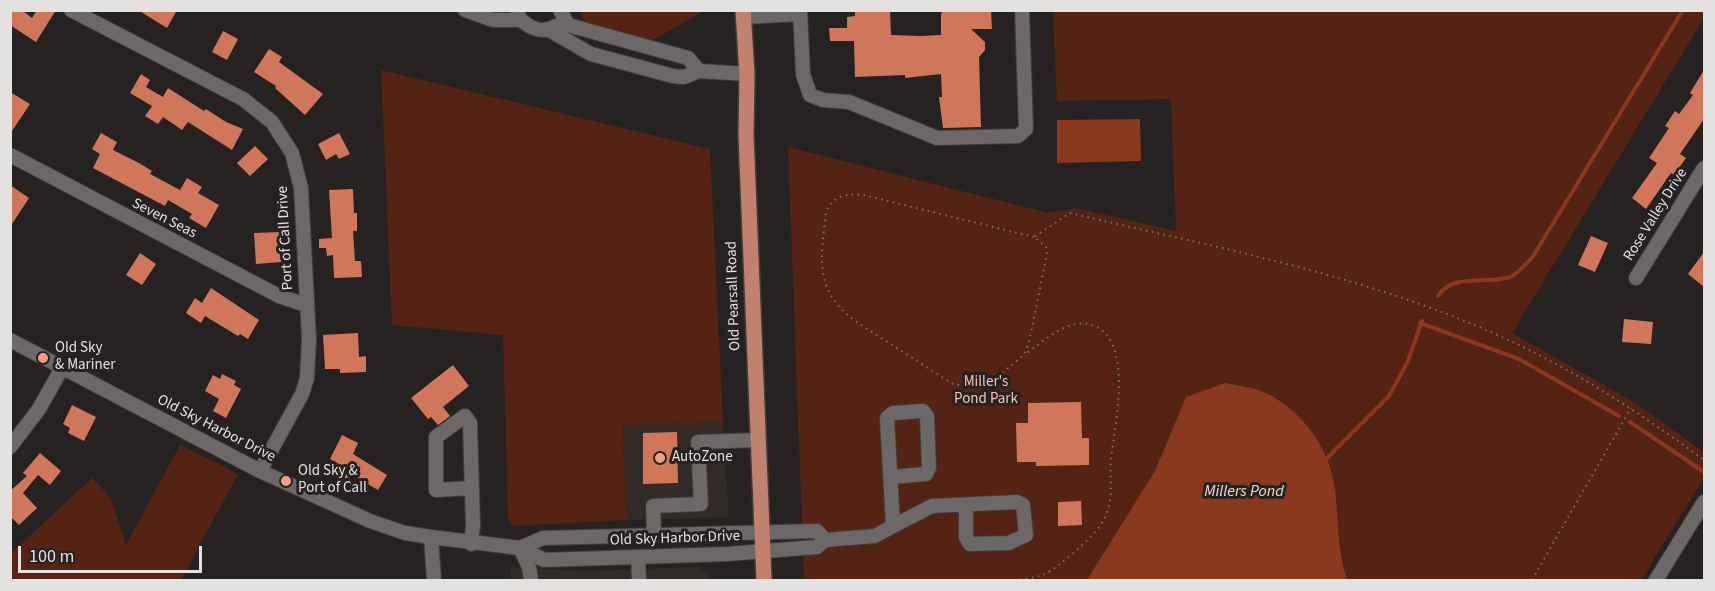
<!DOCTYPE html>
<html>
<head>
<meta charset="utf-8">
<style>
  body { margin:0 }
  #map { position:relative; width:1715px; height:591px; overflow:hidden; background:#262221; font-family:"Source Sans 3",sans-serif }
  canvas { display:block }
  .frame { position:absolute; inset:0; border:12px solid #e4e1e1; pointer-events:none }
  .scale { position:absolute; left:18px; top:546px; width:184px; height:27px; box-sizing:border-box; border:3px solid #e4e1e1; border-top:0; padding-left:8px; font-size:18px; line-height:21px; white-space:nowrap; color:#e4e1e1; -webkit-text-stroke:4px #262221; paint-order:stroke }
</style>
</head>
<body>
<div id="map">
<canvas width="1715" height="591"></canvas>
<div class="frame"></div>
<div class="scale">100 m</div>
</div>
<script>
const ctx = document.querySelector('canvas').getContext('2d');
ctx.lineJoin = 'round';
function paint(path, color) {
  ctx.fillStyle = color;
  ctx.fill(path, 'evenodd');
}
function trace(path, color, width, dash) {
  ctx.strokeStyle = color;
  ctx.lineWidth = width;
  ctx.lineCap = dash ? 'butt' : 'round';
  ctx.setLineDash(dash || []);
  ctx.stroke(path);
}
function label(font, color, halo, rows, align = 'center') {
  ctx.font = font + ' "Source Sans 3",sans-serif';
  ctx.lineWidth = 6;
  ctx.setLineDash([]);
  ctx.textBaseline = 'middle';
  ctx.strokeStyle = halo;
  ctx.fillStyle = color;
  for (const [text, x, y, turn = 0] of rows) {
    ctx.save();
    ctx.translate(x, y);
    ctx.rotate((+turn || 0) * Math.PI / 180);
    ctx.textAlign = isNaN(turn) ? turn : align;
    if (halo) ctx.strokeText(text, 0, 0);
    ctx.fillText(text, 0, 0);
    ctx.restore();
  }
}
paint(new Path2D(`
  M 723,422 L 729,517 L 627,520 L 622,425 Z
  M 510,567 L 585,571 L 700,567 L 713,580 L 511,580 Z`), '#342a27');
paint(new Path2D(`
  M 580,11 L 703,11 L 652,41 L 584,22 Z
  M 1053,11 L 1704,11 L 1704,18 L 1512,333 L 1634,402 L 1704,452 L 1704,478 L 1641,580 L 804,580 L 788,147 L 1049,213 L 1076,208 L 1176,231 L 1171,99 L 1057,101 Z
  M 381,70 L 710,149 L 723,422 L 622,425 L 627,520 L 512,526 L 508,518 L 503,335 L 392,325 Z
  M 180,445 L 238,474 L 181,580 L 11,580 L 11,553 L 92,478 L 111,498 L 126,545 Z`), '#542313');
paint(new Path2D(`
  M 1140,119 L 1141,161 L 1057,163 L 1057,120 Z
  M 1225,383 C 1238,386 1254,387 1266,393 C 1303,411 1330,449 1335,490 C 1339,521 1337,551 1347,580 L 1087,580 L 1155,471 L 1186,397 Z`), '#8a381e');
trace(new Path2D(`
  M 1438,296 C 1453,272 1487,285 1510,277 C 1518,274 1526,263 1532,258 L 1683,10
  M 1420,323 L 1519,359 L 1619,416
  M 1630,422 L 1704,472
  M 1325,460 L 1389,396 L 1408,361 L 1422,321`), '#8a381e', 4);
paint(new Path2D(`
  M 10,10 L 22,10 L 32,18 L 37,10 L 56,10 L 36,42 L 10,25 Z
  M 138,10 L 177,10 L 167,28 Z
  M 855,10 L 890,10 L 891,35 L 921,36 L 941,35 L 941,14 L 943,10 L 991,10 L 992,29 L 971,29 L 985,42 L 985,50 L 979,57 L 981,127 L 943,128 L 939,97 L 942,97 L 941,74 L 905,78 L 905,75 L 855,77 L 854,41 L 830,41 L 829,28 L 847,28 L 847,17 L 855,16 Z
  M 223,31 L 238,39 L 227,60 L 212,52 Z
  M 269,49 L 282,57 L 279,62 L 323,94 L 305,115 L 275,88 L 276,86 L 254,72 Z
  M 1704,70 L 1704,119 L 1680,154 L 1686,158 L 1674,175 L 1671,173 L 1646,209 L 1632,198 L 1657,163 L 1649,158 L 1669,128 L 1665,126 L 1675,111 L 1679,114 L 1693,95 L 1690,93 Z
  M 141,74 L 150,80 L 146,87 L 163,97 L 168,88 L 204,111 L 206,109 L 226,122 L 243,129 L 232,150 L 188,122 L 182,130 L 163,117 L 158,124 L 145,116 L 152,106 L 130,93 Z
  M 10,92 L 30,104 L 10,134 Z
  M 101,133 L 117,142 L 113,150 L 139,163 L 152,171 L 150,174 L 180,190 L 187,178 L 202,187 L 198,193 L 219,205 L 206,228 L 189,218 L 192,214 L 168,200 L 165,206 L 93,168 L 100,154 L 92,149 Z
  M 339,133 L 350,154 L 339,159 L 336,154 L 326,160 L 318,144 Z
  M 255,146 L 268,159 L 250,176 L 237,163 Z
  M 10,185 L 29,198 L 10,227 Z
  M 353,189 L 354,213 L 357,213 L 357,231 L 353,231 L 355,261 L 361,261 L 362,277 L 334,278 L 333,255 L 327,256 L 326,248 L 319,248 L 319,239 L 332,238 L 329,190 Z
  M 280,232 L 281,262 L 256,264 L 254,233 Z
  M 1591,236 L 1608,243 L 1595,272 L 1578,265 Z
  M 1704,252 L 1704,287 L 1688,274 Z
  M 140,253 L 156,264 L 142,285 L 126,275 Z
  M 211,288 L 259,320 L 248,339 L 240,334 L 238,336 L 205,316 L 201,323 L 186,313 L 195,298 L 202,303 Z
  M 1624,319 L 1653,322 L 1651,344 L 1622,342 Z
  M 358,333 L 359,357 L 366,356 L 366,372 L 340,373 L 340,369 L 325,369 L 323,335 Z
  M 453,365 L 469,386 L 443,407 L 450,416 L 438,425 L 431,417 L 428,419 L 411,398 Z
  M 222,374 L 236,381 L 234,385 L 241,389 L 226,418 L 213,411 L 219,399 L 205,391 L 213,375 L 220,379 Z
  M 1081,402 L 1082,438 L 1089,438 L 1089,465 L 1036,466 L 1036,462 L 1017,462 L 1016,423 L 1028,423 L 1028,403 Z
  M 72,405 L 96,417 L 84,441 L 68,433 L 70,428 L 63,424 Z
  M 677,432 L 678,483 L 643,484 L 643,433 Z
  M 342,435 L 358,443 L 353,454 L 387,475 L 378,490 L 349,473 L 347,479 L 335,473 L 339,464 L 330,459 Z
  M 40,453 L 61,471 L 50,485 L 38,475 L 23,493 L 37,508 L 19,525 L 10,516 L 10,491 L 27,476 L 23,473 Z
  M 1081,501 L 1082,525 L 1058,526 L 1058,502 Z`), '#cf765b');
const minor = new Path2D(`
  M 71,10 L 243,99 L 272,122 L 292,153 L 301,188 L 309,339 L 307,378 L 302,394 L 260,471
  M 465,10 L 493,20 L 520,20
  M 518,10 L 518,17 C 529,28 541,35 556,26
  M 560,10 L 568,25 L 688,58 L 699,71
  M 800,10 L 803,74 L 810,95 L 823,100 L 849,102 L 937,138 L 1018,136 L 1026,129 L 1022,10
  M 744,17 L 800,14
  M 549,30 L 591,54 L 673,76 L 684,77 L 699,71 L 747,74
  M 10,155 L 279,296 L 306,305
  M 1636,278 L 1704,168
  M 10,340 L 260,471 L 370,521 L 405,533 L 431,537 L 520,548 L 544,560 L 727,554 L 817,547 L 825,540 L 875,536 L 893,526 L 887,418 L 893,413 L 923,411 L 927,416 L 929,468 L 926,474 L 891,477
  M 10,447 L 39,409 L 62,368
  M 893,526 L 932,506 L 1017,502 L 1023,505 L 1026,535 L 1009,543 L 970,544 L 966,537 L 966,505
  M 654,534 L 653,506 L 701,504 L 698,442 L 758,440
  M 431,537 L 434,580
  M 471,544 L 473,526 L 470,423 L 465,416 L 436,437 L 436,490 L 472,488
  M 520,548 L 543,538 L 817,531 L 825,540
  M 520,548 L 529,567 L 531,580
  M 638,557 L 639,580
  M 1656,580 L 1704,502`);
const major = new Path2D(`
  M 743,10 L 747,74 L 746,135 L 764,580`);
trace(minor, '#423e3e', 16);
trace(major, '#423e3e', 18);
trace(new Path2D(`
  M 1034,237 L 864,195 C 848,193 833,195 826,212 C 821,259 813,289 855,321 L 953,384 L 963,386 L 995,379 L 1024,355 L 1029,342 L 1047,254 L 1047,248 L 1034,237 L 1070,213 C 1222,249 1382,278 1523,347 C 1587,378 1647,418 1704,460
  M 1014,580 C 1024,579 1036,578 1045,574 C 1060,566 1090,540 1100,526 C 1118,499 1107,479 1112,451 C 1116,420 1133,338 1092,325 C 1068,317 1043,342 1024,355
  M 1532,580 L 1631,408`), '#767372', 2, [1.5, 4.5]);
trace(minor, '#6c6867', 14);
trace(major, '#c2816c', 15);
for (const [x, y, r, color] of [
  [43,358,6,"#f39f84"],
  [660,458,6,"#f39f84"],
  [286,481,6,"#f39f84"]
]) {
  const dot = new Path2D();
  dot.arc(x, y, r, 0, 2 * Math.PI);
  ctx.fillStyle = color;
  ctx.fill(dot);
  trace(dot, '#262221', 2);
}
label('15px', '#e4e1e1', '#262221', [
  ["Rose Valley Drive",1656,215,-58],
  ["Seven Seas",164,219,27],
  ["Port of Call Drive",286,238,-93],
  ["Old Pearsall Road",734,296,-92],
  ["Old Sky Harbor Drive",216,429,27],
  ["Old Sky Harbor Drive",675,539,-2]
]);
label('15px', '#e4e1e1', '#262221', [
  ["Old Sky",55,349],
  ["& Mariner",55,366],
  ["AutoZone",672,458],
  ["Old Sky &",298,472],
  ["Port of Call",298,489]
], 'left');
label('15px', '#f6c6b6', '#262221', [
  ["Miller's",986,383],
  ["Pond Park",986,400]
]);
label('italic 16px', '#f0d7d0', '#262221', [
  ["Millers Pond",1244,492]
]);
</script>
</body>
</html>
